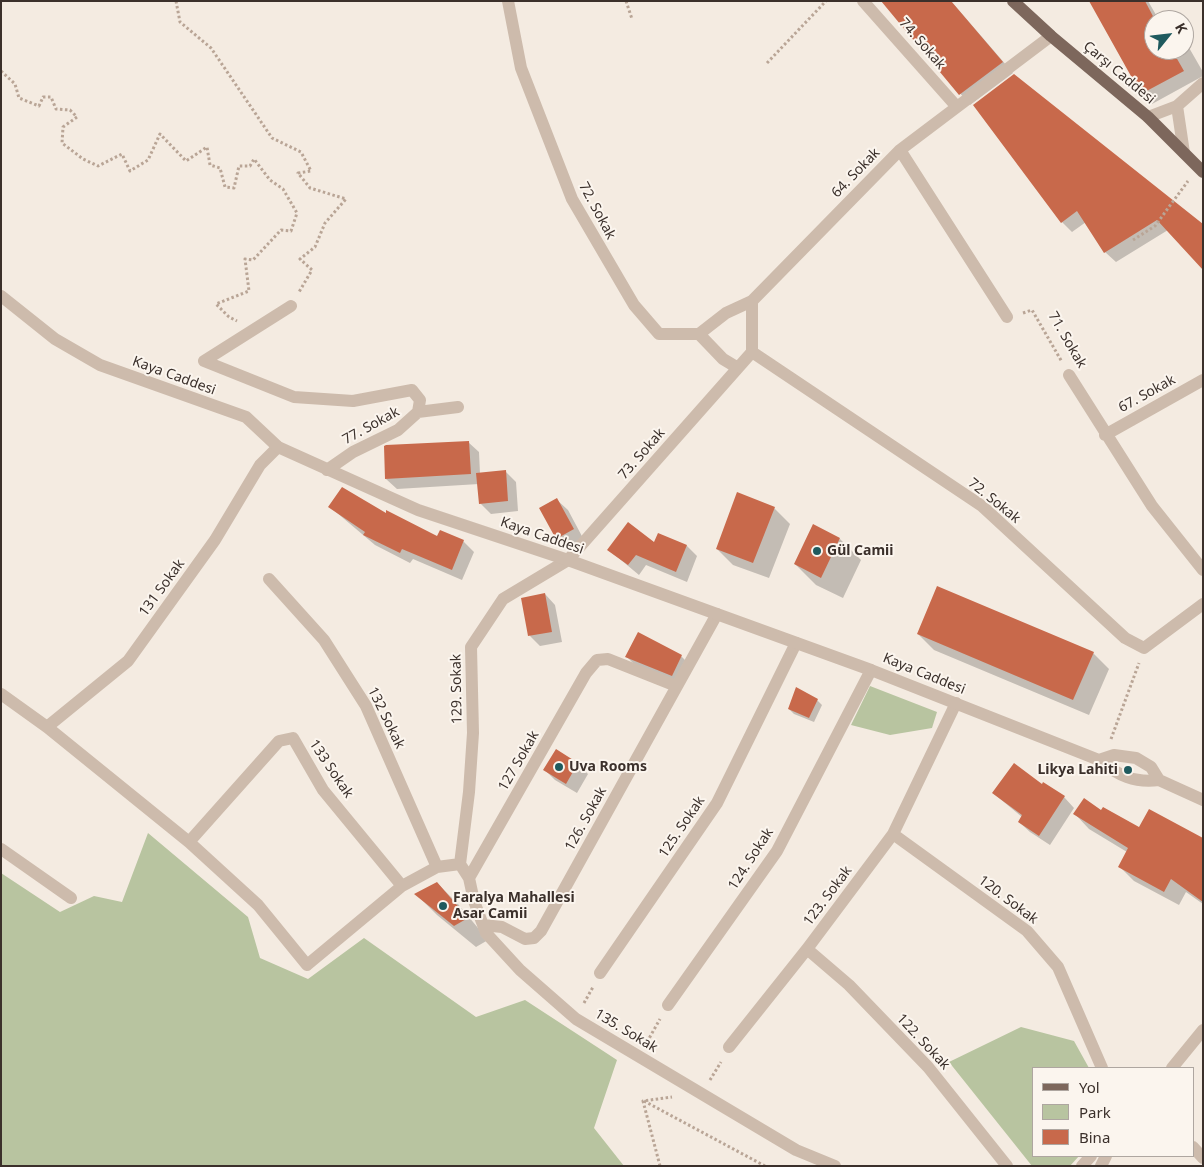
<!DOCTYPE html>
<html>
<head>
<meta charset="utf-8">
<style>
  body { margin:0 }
  #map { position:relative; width:1204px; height:1167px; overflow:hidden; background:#f4ebe1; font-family:"Noto Sans",sans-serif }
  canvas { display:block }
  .frame { position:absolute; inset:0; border:2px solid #3b302b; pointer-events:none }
  .legend { position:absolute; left:1032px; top:1067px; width:162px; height:90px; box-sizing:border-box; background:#fbf5ee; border:1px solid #aea6a0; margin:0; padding:6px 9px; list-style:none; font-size:15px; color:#3b302b }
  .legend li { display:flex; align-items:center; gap:10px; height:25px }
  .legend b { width:25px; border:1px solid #aea6a0 }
  .north { position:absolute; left:1144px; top:10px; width:50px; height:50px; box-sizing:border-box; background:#fbf5ee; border:1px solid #aea6a0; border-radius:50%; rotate:61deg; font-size:14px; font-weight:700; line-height:20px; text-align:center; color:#3b302b }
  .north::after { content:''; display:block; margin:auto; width:18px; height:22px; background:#1f5a5e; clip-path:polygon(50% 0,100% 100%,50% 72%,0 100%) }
</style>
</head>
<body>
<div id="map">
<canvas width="1204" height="1167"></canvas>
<div class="frame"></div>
<ul class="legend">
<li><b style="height:6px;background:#7d675c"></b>Yol</li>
<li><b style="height:14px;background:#b8c4a0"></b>Park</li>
<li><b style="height:14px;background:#c8694b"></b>Bina</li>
</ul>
<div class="north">K</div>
</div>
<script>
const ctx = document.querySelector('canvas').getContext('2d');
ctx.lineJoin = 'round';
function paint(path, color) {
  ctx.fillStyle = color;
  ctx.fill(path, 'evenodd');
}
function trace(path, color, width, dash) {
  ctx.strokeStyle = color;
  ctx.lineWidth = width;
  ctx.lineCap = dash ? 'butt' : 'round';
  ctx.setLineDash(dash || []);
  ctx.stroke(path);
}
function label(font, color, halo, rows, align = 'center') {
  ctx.font = font + ' "Noto Sans",sans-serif';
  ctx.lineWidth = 4;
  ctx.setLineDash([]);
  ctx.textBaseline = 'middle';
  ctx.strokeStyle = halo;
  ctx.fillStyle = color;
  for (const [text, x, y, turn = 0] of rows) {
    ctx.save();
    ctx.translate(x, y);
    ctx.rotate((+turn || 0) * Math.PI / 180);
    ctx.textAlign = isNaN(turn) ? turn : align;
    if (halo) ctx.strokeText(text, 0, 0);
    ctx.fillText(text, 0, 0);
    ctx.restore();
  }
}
paint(new Path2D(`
  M 870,686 L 937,712 L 932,728 L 890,735 L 851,725 Z
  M 148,833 L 248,917 L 260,958 L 308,979 L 364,938 L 476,1017 L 525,1000 L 617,1060 L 594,1128 L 624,1166 L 1,1166 L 1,873 L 60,912 L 94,896 L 122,902 Z
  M 1021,1027 L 1074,1041 L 1089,1068 L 1033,1068 L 1033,1156 L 1079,1156 L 1070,1166 L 1032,1166 L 949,1062 Z`), '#b8c4a0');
paint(new Path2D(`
  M 951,1 L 1013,73 L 970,105 L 886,6 Z
  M 1090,1 L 1148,1 L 1159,20 L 1154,20 L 1154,50 L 1184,50 L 1184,39 L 1203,72 L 1203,76 L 1152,104 L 1142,94 Z
  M 1014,76 L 1168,230 L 1116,262 L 1105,252 L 1086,222 L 1072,232 L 1062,222 Z
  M 468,442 L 479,452 L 480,474 L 505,471 L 516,482 L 518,511 L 491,514 L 480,503 L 479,484 L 397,489 L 386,479 Z
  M 557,500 L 568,510 L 584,540 L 567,549 L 557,538 Z
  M 330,507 L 388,515 L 438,538 L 463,541 L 474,552 L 462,580 L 413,559 L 410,563 L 375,545 Z
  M 774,508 L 790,524 L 769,578 L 733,565 L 717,549 Z
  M 659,534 L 687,546 L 697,556 L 687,582 L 646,565 L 639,575 L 609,550 L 655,544 Z
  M 840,539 L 861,560 L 843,598 L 816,585 L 795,564 Z
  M 545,594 L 555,605 L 562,642 L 540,646 L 530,636 Z
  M 638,634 L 681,656 L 692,667 L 682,685 L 637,667 L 627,657 Z
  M 918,634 L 1093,653 L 1109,669 L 1089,715 L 934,650 Z
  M 817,700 L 822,705 L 814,722 L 794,714 L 789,709 Z
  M 556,751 L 578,764 L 588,774 L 577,793 L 555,780 L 545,770 Z
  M 1042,786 L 1064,797 L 1074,808 L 1050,845 L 1030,832 L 1019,822 L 1022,817 L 993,793 Z
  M 1101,812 L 1140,829 L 1203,840 L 1203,904 L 1186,892 L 1179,905 L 1134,881 L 1120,867 L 1127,852 L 1089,829 L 1075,814 Z
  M 437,883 L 458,904 L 488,940 L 476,947 L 437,915 L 416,894 Z`), '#0003');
paint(new Path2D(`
  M 881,1 L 951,1 L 1003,62 L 959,95 Z
  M 1089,1 L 1145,1 L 1155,20 L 1154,50 L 1172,50 L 1184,71 L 1141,94 Z
  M 1014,74 L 1203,224 L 1203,270 L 1157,220 L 1104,253 L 1077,211 L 1061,223 L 973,105 Z
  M 469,441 L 471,474 L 385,479 L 384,446 L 386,445 Z
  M 506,470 L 508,501 L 479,504 L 476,473 Z
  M 342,487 L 386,513 L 386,510 L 437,536 L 440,530 L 464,540 L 452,570 L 402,549 L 400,553 L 363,535 L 365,532 L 328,507 Z
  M 737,492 L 775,507 L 753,563 L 716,549 Z
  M 557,498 L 574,529 L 556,539 L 539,508 Z
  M 628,522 L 654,542 L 658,533 L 687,545 L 676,572 L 636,555 L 628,565 L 607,550 Z
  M 813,524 L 840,538 L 821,578 L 794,564 Z
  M 937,586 L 1094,652 L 1073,700 L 917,634 Z
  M 545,593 L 552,632 L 528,636 L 521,598 Z
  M 638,632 L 682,655 L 672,676 L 625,657 Z
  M 796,687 L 818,699 L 809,718 L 788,709 Z
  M 556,749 L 578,763 L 566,784 L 543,770 Z
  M 1014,763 L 1042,784 L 1043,782 L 1065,796 L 1039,836 L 1018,822 L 1022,815 L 992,793 Z
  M 1084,798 L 1101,810 L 1103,807 L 1139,827 L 1149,809 L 1203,838 L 1203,902 L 1171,879 L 1164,892 L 1118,867 L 1128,848 L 1073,814 Z
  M 437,882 L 468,918 L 454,926 L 414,894 Z`), '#c8694b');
trace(new Path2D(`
  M 176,1 L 180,22 L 211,48 L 272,138 L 301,152 L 311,171 L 298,173 L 310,188 L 346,199 L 325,223 L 315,247 L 300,259 L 312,270 L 299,292
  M 626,1 L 632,19
  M 767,63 L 826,1
  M 1,71 L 15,84 L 19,98 L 39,106 L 43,97 L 51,97 L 56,109 L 70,110 L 77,117 L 63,127 L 62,143 L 83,159 L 98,166 L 122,154 L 130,171 L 148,160 L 160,134 L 186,161 L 207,147 L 210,165 L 220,168 L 225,187 L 234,188 L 239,166 L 250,166 L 254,159 L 270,180 L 283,189 L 297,213 L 291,231 L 281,230 L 253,260 L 245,259 L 249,291 L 216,304 L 229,317 L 237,321
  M 1133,240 L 1155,226 L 1188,181
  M 1023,313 L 1032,310 L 1062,362
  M 1111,739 L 1139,663
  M 584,1003 L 593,987
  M 647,1042 L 660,1019
  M 710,1080 L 721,1062
  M 644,1101 L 765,1166
  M 660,1166 L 643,1101 L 672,1097`), '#b9a596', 3, [2.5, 2.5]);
trace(new Path2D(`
  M 508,1 L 521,68 L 572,199 L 634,305 L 659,334 L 699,334 L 723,359 L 738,368
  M 863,1 L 957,107
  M 900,150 L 1007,317
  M 699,334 L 726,313 L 752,301
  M 752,352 L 982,506 L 1125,638 L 1144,648 L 1203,604
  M 204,361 L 294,397 L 353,401 L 412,390 L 420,400 L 418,412
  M 204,361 L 291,306
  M 1069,375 L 1152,506 L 1203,570
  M 1105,435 L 1203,380
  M 327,470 L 353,452 L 398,430 L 418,412 L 458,407
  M 269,579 L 324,640 L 366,706 L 437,867 L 460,864
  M 1,694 L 47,727 L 189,842 L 258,905 L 307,965 L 402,886
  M 47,727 L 128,661 L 215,540 L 260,465 L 278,447
  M 893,834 L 1027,931 L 1058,967 L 1102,1068
  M 189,842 L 279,741 L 293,738 L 323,790 L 402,886 L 437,867
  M 1,849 L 71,898
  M 460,864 L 469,792 L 473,733 L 471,647 L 503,599 L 568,560 L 752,352 L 752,301 L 900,150 L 1051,36
  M 460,864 L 469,878 L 474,901 L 486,933 L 520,970 L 576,1019 L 796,1150 L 835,1166
  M 469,878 L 586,673 L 597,660 L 608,659 L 676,686
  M 483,925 L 502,927 L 525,939 L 534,938 L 541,931 L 717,614
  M 807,949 L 849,985 L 928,1067 L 1007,1166
  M 600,973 L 717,803 L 796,643
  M 668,1005 L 777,851 L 871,670
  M 729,1047 L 807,949 L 893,834 L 956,703
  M 1172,1068 L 1203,1030
  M 1193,1147 L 1203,1158
  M 1082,1166 L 1091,1156
  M 1101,1166 L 1106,1156`), '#cdbbac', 12);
trace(new Path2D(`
  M 1177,106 L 1184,153
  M 1148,117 L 1177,106 L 1203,83
  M 1,296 L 55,339 L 100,365 L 246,417 L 278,447 L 418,510 L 568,560 L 871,670 L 1099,760 C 1119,776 1134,783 1159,780
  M 1099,760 L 1114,755 L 1136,758 L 1151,767 L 1159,780 L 1203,800`), '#cdbbac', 12);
trace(new Path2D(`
  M 1013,1 L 1051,36 L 1148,117 L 1203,172`), '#7d675c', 12);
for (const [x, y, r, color] of [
  [817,551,5,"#1f5a5e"],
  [559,767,5,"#1f5a5e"],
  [1128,770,5,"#1f5a5e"],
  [443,906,5,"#1f5a5e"]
]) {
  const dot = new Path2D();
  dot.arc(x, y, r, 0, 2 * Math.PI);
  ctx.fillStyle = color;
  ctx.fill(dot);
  trace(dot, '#fbf5ee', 2);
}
label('14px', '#3b302b', '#fbf5ee', [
  ["74. Sokak",922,44,49],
  ["Çarşı Caddesi",1119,73,40],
  ["64. Sokak",856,173,-46],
  ["72. Sokak",597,211,62],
  ["71. Sokak",1067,340,60],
  ["Kaya Caddesi",174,376,20],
  ["67. Sokak",1147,394,-29],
  ["77. Sokak",371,426,-29],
  ["73. Sokak",642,454,-49],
  ["72. Sokak",994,501,39],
  ["Kaya Caddesi",542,536,19],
  ["131 Sokak",162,588,-54],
  ["Kaya Caddesi",924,674,22],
  ["129. Sokak",457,689,-91],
  ["132 Sokak",386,718,64],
  ["127 Sokak",519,761,-60],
  ["133 Sokak",331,769,56],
  ["126. Sokak",586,819,-61],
  ["125. Sokak",682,827,-56],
  ["124. Sokak",751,859,-57],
  ["123. Sokak",828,896,-53],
  ["120. Sokak",1008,900,37],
  ["135. Sokak",626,1031,31],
  ["122. Sokak",923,1042,47]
]);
label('bold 14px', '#3b302b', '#fbf5ee', [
  ["Gül Camii",827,551],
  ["Uva Rooms",569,767],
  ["Likya Lahiti",1118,770,"right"],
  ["Faralya Mahallesi",453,898],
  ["Asar Camii",453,914]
], 'left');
</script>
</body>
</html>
